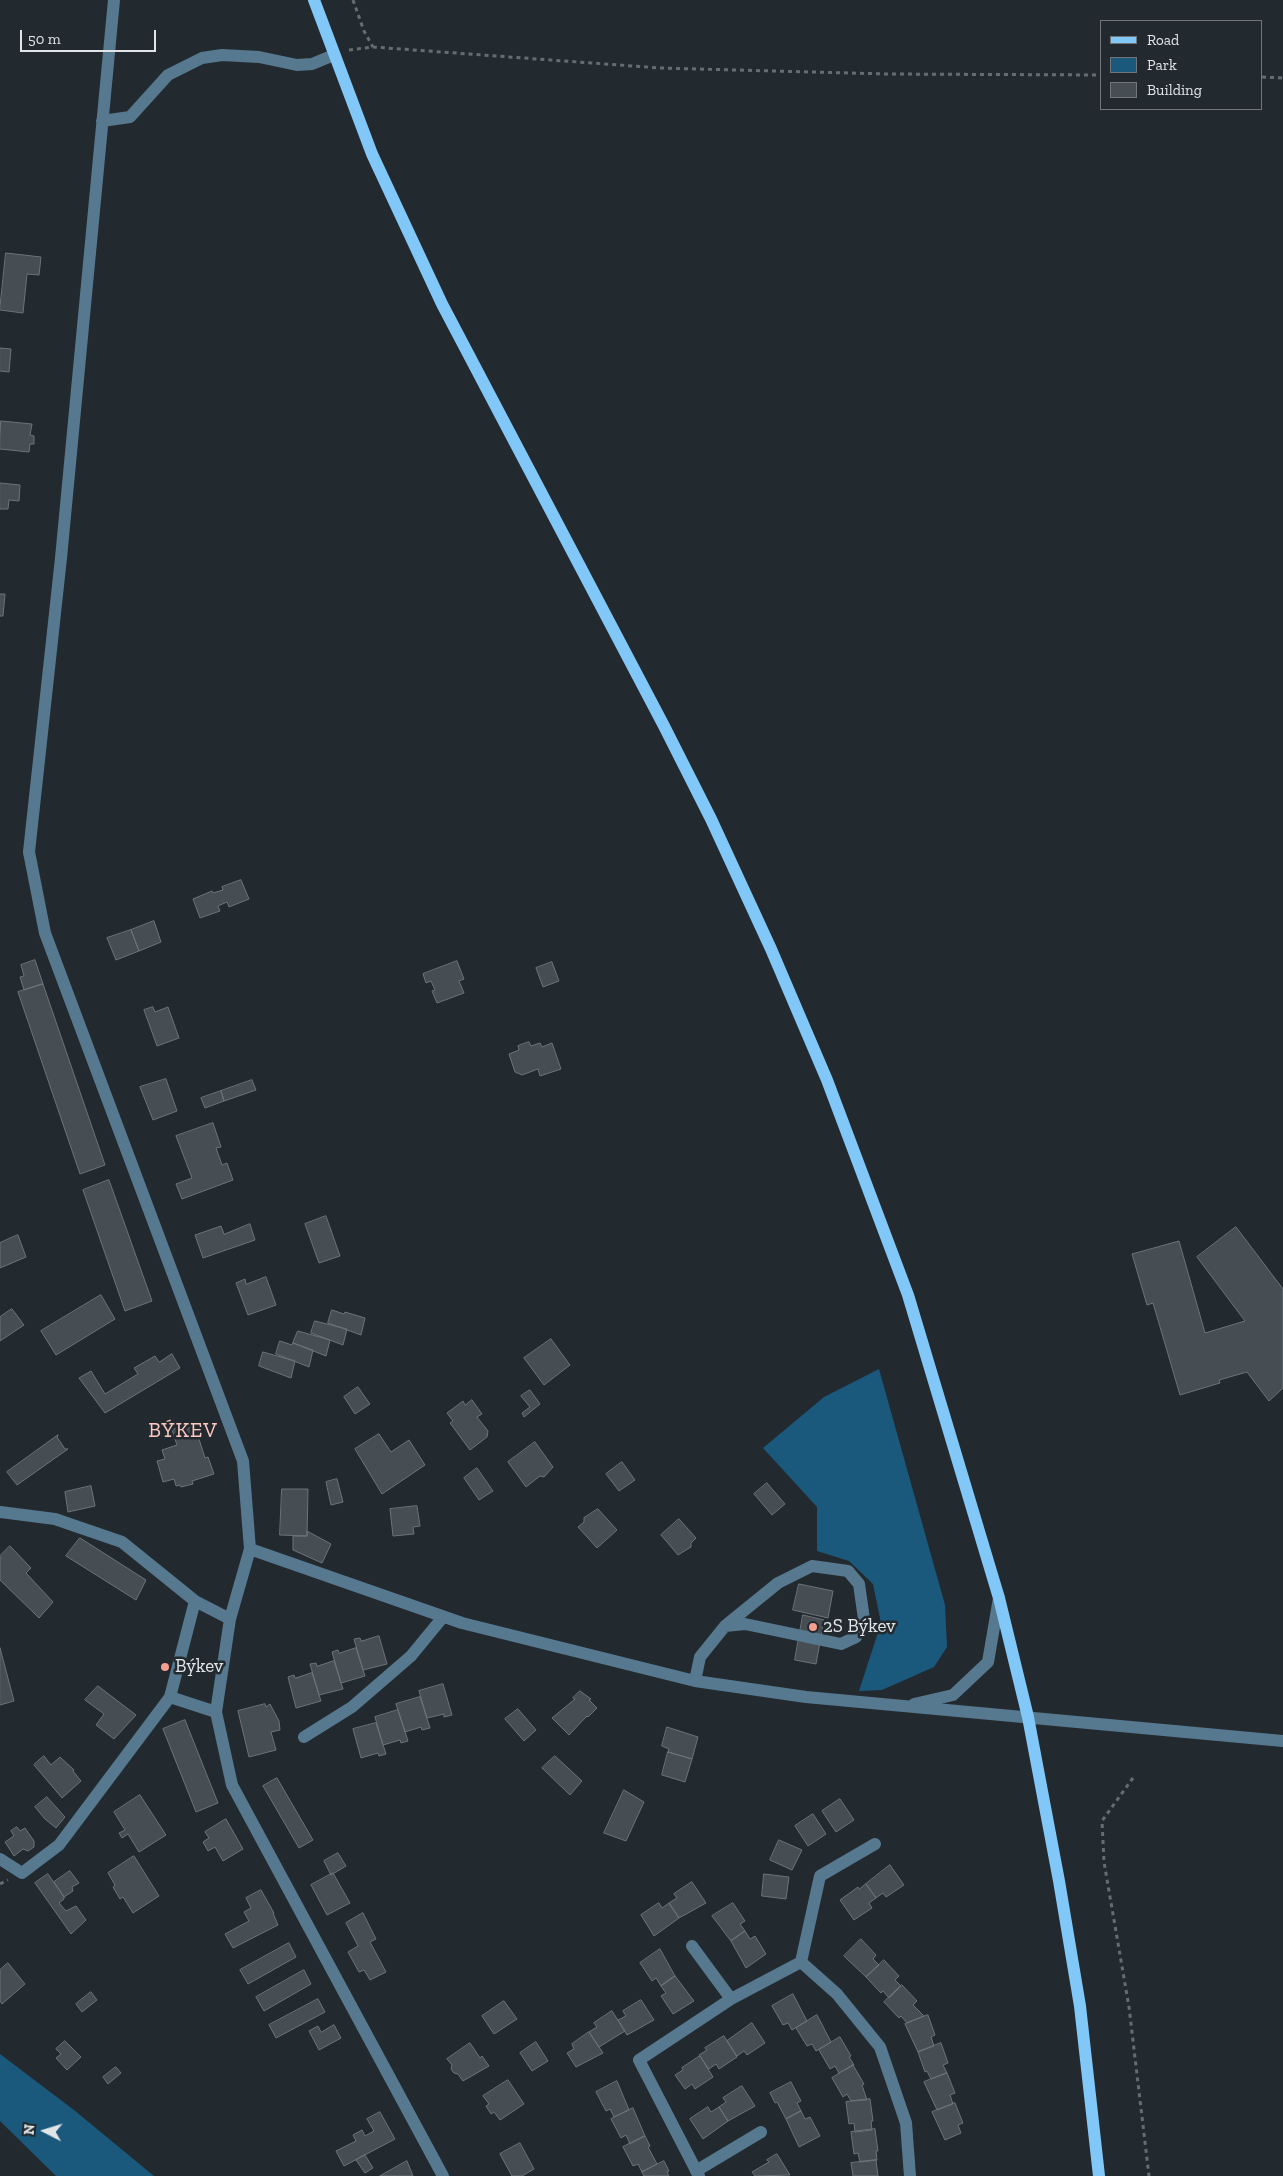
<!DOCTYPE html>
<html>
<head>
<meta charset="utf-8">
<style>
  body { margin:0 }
  #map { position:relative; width:1283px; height:2176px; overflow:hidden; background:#232a2f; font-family:"Zilla Slab",serif }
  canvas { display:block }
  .legend { position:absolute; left:1100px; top:20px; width:162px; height:90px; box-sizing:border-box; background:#232a2f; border:1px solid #6f7579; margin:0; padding:6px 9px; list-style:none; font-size:15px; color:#e0e5e8 }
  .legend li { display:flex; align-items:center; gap:10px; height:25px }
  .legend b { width:25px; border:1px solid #6f7579 }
  .north { position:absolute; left:20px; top:2106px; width:50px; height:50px; -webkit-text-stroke:4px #232a2f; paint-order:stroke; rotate:275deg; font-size:14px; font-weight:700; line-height:20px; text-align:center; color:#e0e5e8 }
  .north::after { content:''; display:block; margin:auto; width:18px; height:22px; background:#e0e5e8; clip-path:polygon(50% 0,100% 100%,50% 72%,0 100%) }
  .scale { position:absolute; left:20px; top:30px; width:136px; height:22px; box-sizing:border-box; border:2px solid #e0e5e8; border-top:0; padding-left:6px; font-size:15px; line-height:18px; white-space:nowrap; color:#e0e5e8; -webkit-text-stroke:4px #232a2f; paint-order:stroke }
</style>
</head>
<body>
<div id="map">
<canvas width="1283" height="2176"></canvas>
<ul class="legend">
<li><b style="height:6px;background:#81c8f9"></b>Road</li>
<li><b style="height:14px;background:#1a587c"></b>Park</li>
<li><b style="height:14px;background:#464e54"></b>Building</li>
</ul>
<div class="north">N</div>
<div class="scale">50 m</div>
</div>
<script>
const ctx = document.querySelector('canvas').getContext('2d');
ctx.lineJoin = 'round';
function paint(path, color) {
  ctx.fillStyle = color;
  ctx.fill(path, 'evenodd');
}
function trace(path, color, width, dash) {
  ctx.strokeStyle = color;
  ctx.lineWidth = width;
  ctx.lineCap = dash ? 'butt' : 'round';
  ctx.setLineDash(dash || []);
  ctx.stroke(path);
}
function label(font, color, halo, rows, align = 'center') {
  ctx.font = font + ' "Zilla Slab",serif';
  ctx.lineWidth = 5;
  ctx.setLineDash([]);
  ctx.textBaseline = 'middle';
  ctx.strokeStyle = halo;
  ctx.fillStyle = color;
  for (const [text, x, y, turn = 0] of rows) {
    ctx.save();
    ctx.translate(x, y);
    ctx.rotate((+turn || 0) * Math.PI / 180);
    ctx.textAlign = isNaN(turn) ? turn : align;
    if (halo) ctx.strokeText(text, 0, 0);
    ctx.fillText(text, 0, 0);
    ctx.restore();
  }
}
paint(new Path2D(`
  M 879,1369 L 945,1605 L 947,1647 L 934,1667 L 882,1690 L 859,1691 L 881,1623 L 873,1584 L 849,1561 L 817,1551 L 817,1507 L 763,1448 L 824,1397 Z
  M 0,2054 L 74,2110 L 154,2176 L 56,2176 L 0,2121 Z`), '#1a587c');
const building = new Path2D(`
  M 6,253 L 41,257 L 39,275 L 27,274 L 23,313 L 0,310 Z
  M 0,348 L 11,349 L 9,372 L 0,371 Z
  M 1,421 L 32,424 L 30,435 L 34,436 L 34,444 L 30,444 L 29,452 L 0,449 Z
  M 0,483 L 20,485 L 19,501 L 9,500 L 8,509 L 0,509 Z
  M 0,594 L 5,594 L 3,616 L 0,616 Z
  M 241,880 L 249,899 L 229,907 L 227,902 L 218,906 L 220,911 L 200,918 L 193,899 L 212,891 L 213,893 L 223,890 L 222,887 Z
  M 154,921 L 161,942 L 139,951 L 131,930 Z
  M 131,930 L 139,951 L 116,960 L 107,938 Z
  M 35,960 L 43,984 L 24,990 L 20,977 L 24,976 L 21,965 Z
  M 457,961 L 464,979 L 459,981 L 464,993 L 437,1003 L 432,991 L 435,990 L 431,981 L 426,983 L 423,974 Z
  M 552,962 L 559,981 L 543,987 L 536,968 Z
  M 43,984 L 105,1165 L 80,1174 L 18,992 Z
  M 153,1007 L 155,1012 L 168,1007 L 179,1038 L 157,1046 L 144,1010 Z
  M 529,1042 L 531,1046 L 540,1043 L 542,1047 L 552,1043 L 561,1069 L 540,1076 L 538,1069 L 522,1075 L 515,1072 L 509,1054 L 519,1050 L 518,1046 Z
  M 166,1079 L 177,1111 L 153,1120 L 140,1087 Z
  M 252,1080 L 256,1090 L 224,1101 L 221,1091 Z
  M 221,1091 L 224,1101 L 205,1108 L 201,1098 Z
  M 213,1123 L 221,1147 L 216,1148 L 222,1165 L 227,1163 L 233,1180 L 182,1199 L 176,1184 L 192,1178 L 176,1136 Z
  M 109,1180 L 152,1301 L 125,1311 L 83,1190 Z
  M 326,1216 L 340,1256 L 319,1263 L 305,1224 Z
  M 250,1224 L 255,1240 L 203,1258 L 195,1235 L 221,1226 L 224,1234 Z
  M 1236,1227 L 1283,1289 L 1283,1388 L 1269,1401 L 1247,1372 L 1219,1380 L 1220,1383 L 1180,1395 L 1153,1303 L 1147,1305 L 1132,1254 L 1179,1241 L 1205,1333 L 1245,1321 L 1197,1257 Z
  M 18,1235 L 26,1257 L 0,1268 L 0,1243 Z
  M 266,1277 L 276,1305 L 248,1315 L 236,1283 L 245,1279 L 246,1284 Z
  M 101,1295 L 115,1319 L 56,1355 L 41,1331 Z
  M 12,1309 L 24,1325 L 0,1341 L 0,1317 Z
  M 332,1310 L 344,1314 L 345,1312 L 365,1318 L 361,1335 L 328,1323 Z
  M 315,1321 L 347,1329 L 343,1345 L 311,1333 Z
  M 298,1331 L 330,1340 L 326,1356 L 293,1343 Z
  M 551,1339 L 570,1365 L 544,1385 L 524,1358 Z
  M 280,1341 L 292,1345 L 293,1343 L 313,1350 L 309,1367 L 276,1354 Z
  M 263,1352 L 295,1361 L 291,1378 L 259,1366 Z
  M 172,1354 L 180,1368 L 105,1413 L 79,1378 L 91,1371 L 105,1394 L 138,1374 L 134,1368 L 155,1356 L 159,1362 Z
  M 358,1387 L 370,1404 L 355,1414 L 344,1397 Z
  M 530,1390 L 540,1404 L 524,1417 L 522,1413 L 530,1407 L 521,1396 Z
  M 472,1400 L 482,1414 L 477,1417 L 488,1431 L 487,1437 L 470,1450 L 450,1423 L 453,1421 L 447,1413 L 463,1401 L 465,1405 Z
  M 194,1423 L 205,1458 L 208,1457 L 214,1474 L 192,1481 L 193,1484 L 181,1487 L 180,1485 L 176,1486 L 174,1479 L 163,1482 L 157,1461 L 165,1459 L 162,1450 L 177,1445 L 172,1430 Z
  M 379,1434 L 391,1452 L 409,1440 L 425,1465 L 382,1494 L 355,1449 Z
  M 58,1435 L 57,1437 L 65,1449 L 68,1449 L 17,1485 L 7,1472 Z
  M 535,1442 L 553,1467 L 544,1477 L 540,1476 L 526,1487 L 508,1462 Z
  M 622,1462 L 635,1480 L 619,1491 L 606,1474 Z
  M 477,1468 L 493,1491 L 479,1500 L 464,1478 Z
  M 337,1479 L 343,1502 L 331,1505 L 326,1482 Z
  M 767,1483 L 785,1504 L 772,1515 L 754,1494 Z
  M 91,1486 L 95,1506 L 68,1512 L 65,1492 Z
  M 282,1489 L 308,1489 L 307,1536 L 280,1535 Z
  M 417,1506 L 420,1526 L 413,1527 L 414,1534 L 393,1536 L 390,1509 Z
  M 598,1509 L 617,1530 L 597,1548 L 578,1527 L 584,1522 L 584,1518 Z
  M 679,1519 L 696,1538 L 691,1543 L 691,1547 L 678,1555 L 661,1535 Z
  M 307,1531 L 331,1544 L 322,1563 L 293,1550 L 293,1536 L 307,1536 Z
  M 80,1538 L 146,1580 L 136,1600 L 66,1556 Z
  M 10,1546 L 31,1568 L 26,1573 L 53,1602 L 39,1618 L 0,1580 L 0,1556 Z
  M 799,1584 L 833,1591 L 828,1618 L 793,1610 Z
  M 803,1615 L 824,1620 L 816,1664 L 795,1660 Z
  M 379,1636 L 387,1664 L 363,1670 L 354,1639 L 360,1638 L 361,1641 Z
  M 0,1648 L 14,1701 L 0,1705 Z
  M 356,1648 L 365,1676 L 341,1683 L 332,1652 L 338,1650 L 339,1653 Z
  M 334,1661 L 343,1689 L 319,1695 L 310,1664 L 316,1663 L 317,1666 Z
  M 312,1673 L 321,1701 L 296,1708 L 288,1677 L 294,1675 L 295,1678 Z
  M 443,1684 L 452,1715 L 444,1717 L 444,1714 L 427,1718 L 419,1691 Z
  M 98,1686 L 136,1715 L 114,1739 L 96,1725 L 104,1714 L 85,1700 Z
  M 580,1691 L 591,1699 L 589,1700 L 597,1708 L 588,1717 L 587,1716 L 569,1735 L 552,1718 L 575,1699 L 573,1698 Z
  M 420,1697 L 430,1728 L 422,1730 L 421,1727 L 405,1732 L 396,1704 Z
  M 265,1704 L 266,1707 L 270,1704 L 279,1721 L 280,1730 L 271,1732 L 276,1750 L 249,1757 L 238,1711 Z
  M 518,1709 L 536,1730 L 524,1741 L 505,1719 Z
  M 398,1710 L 408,1741 L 401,1743 L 400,1740 L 383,1745 L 375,1717 Z
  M 185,1720 L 218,1803 L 196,1812 L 163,1729 Z
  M 376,1723 L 386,1754 L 379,1756 L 378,1753 L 361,1758 L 353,1729 Z
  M 667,1727 L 698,1737 L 692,1759 L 668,1752 L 669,1749 L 662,1746 Z
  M 668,1752 L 692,1759 L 685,1782 L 662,1775 Z
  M 44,1756 L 51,1765 L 60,1757 L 74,1770 L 73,1771 L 81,1781 L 62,1798 L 34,1765 Z
  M 555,1756 L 582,1781 L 570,1795 L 542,1768 Z
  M 277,1778 L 313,1840 L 299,1848 L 263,1786 Z
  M 624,1790 L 644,1802 L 626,1841 L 604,1833 Z
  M 140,1795 L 166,1835 L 139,1852 L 128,1834 L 122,1838 L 119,1833 L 125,1830 L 114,1812 Z
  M 47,1797 L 65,1817 L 56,1828 L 45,1819 L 35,1807 Z
  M 840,1799 L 854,1820 L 836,1832 L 822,1811 Z
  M 813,1814 L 826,1834 L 808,1846 L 795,1826 Z
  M 226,1819 L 243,1849 L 223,1861 L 215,1847 L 208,1851 L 203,1842 L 209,1838 L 205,1832 Z
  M 17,1827 L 20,1831 L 25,1828 L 34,1841 L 34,1847 L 28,1851 L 23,1849 L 14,1856 L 5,1842 L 14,1836 L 11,1831 Z
  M 779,1840 L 802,1850 L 792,1870 L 770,1860 Z
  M 338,1853 L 346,1866 L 331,1875 L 324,1861 Z
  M 134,1856 L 159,1896 L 133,1913 L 123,1897 L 120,1899 L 113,1887 L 115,1885 L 108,1873 Z
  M 890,1865 L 904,1885 L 886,1897 L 883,1893 L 876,1898 L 866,1884 Z
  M 70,1871 L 79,1883 L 72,1887 L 73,1891 L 64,1897 L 54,1882 Z
  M 333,1873 L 350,1903 L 327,1915 L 311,1885 Z
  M 48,1874 L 64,1897 L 64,1899 L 59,1903 L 66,1911 L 76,1906 L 86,1920 L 71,1934 L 35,1883 Z
  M 764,1874 L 789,1877 L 786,1899 L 762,1896 Z
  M 692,1882 L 706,1903 L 679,1918 L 669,1903 L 677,1898 L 674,1894 Z
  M 866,1884 L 876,1898 L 869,1903 L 872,1908 L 854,1920 L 840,1900 L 858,1887 L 859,1889 Z
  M 261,1890 L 274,1913 L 273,1913 L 278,1925 L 233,1948 L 225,1934 L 249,1921 L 244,1912 L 251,1908 L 246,1898 Z
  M 659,1903 L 662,1908 L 669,1903 L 679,1918 L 654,1936 L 641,1915 Z
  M 733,1903 L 745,1921 L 740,1924 L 745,1931 L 731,1941 L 712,1916 Z
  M 363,1913 L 376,1939 L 370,1942 L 386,1972 L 370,1980 L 364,1970 L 359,1972 L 348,1952 L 358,1946 L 346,1923 Z
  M 745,1931 L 750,1939 L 755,1936 L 766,1954 L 746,1968 L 731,1941 Z
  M 861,1939 L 876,1955 L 873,1959 L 879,1965 L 866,1977 L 844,1956 Z
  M 289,1943 L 296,1957 L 248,1984 L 240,1970 Z
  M 660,1949 L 675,1976 L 661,1986 L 656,1978 L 652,1981 L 640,1963 Z
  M 884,1960 L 899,1976 L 895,1980 L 901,1986 L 889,1998 L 883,1991 L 881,1993 L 866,1977 Z
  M 8,1963 L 25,1984 L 2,2004 L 0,2001 L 0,1970 Z
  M 304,1970 L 311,1984 L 264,2011 L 256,1997 Z
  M 675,1976 L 694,2001 L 673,2014 L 661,1996 L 666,1993 L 661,1986 Z
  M 902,1985 L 917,2001 L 913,2005 L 924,2016 L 907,2023 L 901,2016 L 899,2018 L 884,2002 Z
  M 91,1992 L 97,2000 L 82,2012 L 76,2004 Z
  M 793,1994 L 807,2021 L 792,2030 L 788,2023 L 783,2025 L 772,2006 Z
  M 318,1999 L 325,2012 L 276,2038 L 269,2025 Z
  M 641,2000 L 654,2020 L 627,2035 L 618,2020 L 626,2016 L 623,2011 Z
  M 504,2001 L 517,2019 L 494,2034 L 482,2016 Z
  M 612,2011 L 625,2031 L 599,2047 L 589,2032 L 597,2027 L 594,2023 Z
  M 817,2015 L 831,2042 L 816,2051 L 812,2044 L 807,2046 L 796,2028 Z
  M 928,2015 L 935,2035 L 931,2037 L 934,2046 L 918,2052 L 905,2024 Z
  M 752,2023 L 765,2043 L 747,2055 L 744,2051 L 737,2056 L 727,2041 Z
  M 334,2025 L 341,2038 L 319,2050 L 309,2031 L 318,2026 L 321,2032 Z
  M 589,2032 L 603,2053 L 576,2067 L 567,2053 L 574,2049 L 572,2044 Z
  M 724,2036 L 737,2057 L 719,2069 L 716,2064 L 709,2069 L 699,2055 L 707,2050 L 705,2048 Z
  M 840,2037 L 851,2056 L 849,2057 L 854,2065 L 839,2073 L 835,2066 L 830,2069 L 819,2050 Z
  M 65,2041 L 81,2057 L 67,2070 L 56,2058 L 61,2054 L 56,2049 Z
  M 536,2042 L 548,2061 L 532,2071 L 520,2053 Z
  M 470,2043 L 480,2058 L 482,2056 L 489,2066 L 463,2081 L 458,2074 L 454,2073 L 451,2069 L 452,2065 L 447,2059 Z
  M 941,2043 L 948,2063 L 943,2065 L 947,2073 L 931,2079 L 927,2071 L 925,2072 L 918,2052 Z
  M 700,2056 L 713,2077 L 695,2089 L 692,2084 L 685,2089 L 675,2075 L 683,2070 L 682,2068 Z
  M 853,2065 L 864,2084 L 862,2085 L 867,2100 L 851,2101 L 847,2094 L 843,2097 L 832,2078 Z
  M 116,2067 L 121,2073 L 108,2084 L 103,2077 Z
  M 947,2073 L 955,2093 L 950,2095 L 953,2104 L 937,2110 L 924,2082 Z
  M 508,2080 L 524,2104 L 500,2120 L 494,2112 L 491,2114 L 486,2106 L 489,2104 L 483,2096 Z
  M 617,2081 L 629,2110 L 614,2117 L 610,2109 L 606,2111 L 596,2092 Z
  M 791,2082 L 801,2101 L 797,2103 L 801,2111 L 786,2119 L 777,2102 L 775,2103 L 770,2093 Z
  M 742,2086 L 755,2106 L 728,2121 L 719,2107 L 726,2102 L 723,2098 Z
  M 870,2099 L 873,2121 L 871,2121 L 872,2130 L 855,2132 L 854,2123 L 849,2124 L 846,2102 Z
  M 955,2103 L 963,2123 L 958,2125 L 961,2133 L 945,2140 L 932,2112 Z
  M 708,2107 L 711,2112 L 719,2107 L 728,2121 L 703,2139 L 690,2119 Z
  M 633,2108 L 645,2136 L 630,2144 L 626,2135 L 621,2138 L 611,2119 Z
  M 801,2111 L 805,2119 L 810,2117 L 820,2136 L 799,2147 L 786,2119 Z
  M 380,2112 L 395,2139 L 344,2166 L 336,2151 L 356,2141 L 353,2135 L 362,2130 L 365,2136 L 374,2131 L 367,2119 Z
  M 875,2129 L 878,2151 L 876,2151 L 877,2160 L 860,2162 L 858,2153 L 854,2154 L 851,2132 Z
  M 645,2136 L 650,2146 L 648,2147 L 657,2164 L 642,2172 L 638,2164 L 633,2166 L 623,2147 Z
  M 520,2143 L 534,2169 L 522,2176 L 512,2176 L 500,2154 Z
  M 777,2154 L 790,2175 L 755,2176 L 752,2172 L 769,2162 L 767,2160 Z
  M 365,2155 L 373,2168 L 365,2173 L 356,2160 Z
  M 876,2160 L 878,2176 L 853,2176 L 851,2163 Z
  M 407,2161 L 413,2176 L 380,2176 Z
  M 664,2161 L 669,2171 L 667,2172 L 669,2176 L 644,2176 L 642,2172 Z`);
paint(building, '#464e54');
trace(building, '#6b747a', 1);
trace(new Path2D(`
  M 353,0 L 364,31 L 373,47
  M 349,50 L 373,47 L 660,68 L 887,74 L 1102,75
  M 1262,77 L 1283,78
  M 1133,1778 L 1102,1821 L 1104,1862 L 1129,2007 L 1149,2176
  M 0,1884 L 8,1880`), '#666d71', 3, [4, 4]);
trace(new Path2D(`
  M 114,0 L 61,558 L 29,852 L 45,933 L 243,1461 L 250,1549 L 230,1619 L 216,1712 L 232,1785 L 443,2176
  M 102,121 L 130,117 L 168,75 L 202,58 L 222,55 L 259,57 L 297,65 L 312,64 L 334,55
  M 0,1512 L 55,1519 L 122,1542 L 195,1601 L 230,1619
  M 250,1549 L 462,1623 L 695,1681 L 806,1697 L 1283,1741
  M 695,1681 L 700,1657 L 725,1626 L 745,1624 L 841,1644 L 856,1637 L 864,1619 L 859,1584 L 848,1571 L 812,1566 L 778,1583 L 725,1626
  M 170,1697 L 216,1712
  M 914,1704 L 953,1695 L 988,1662 L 999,1598
  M 304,1737 L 352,1707 L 411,1656 L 443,1617
  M 0,1859 L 22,1873 L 59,1845 L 170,1697 L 195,1601
  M 692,1946 L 731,1999
  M 801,1962 L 837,1994 L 880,2047 L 906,2123 L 910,2176
  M 696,2171 L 761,2132
  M 699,2176 L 639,2060 L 731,1999 L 801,1962 L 820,1876 L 875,1844`), '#577990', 12);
trace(new Path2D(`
  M 314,0 L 372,154 L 442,304 L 664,726 L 711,819 L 771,949 L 827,1080 L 908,1295 L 999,1598 L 1028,1717 L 1059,1881 L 1080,2006 L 1099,2176`), '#81c8f9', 12);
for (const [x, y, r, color] of [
  [813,1627,5,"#f59d8f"],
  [165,1667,5,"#f59d8f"]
]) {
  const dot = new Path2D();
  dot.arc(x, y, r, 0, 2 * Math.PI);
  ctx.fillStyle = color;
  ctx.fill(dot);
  trace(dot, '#232a2f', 2);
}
label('19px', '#e0e5e8', '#232a2f', [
  ["2S Býkev",823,1627],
  ["Býkev",175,1667]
], 'left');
ctx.letterSpacing = '1px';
label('21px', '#fcc9c0', '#232a2f', [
  ["BÝKEV",183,1431]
]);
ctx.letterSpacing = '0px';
</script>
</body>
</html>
